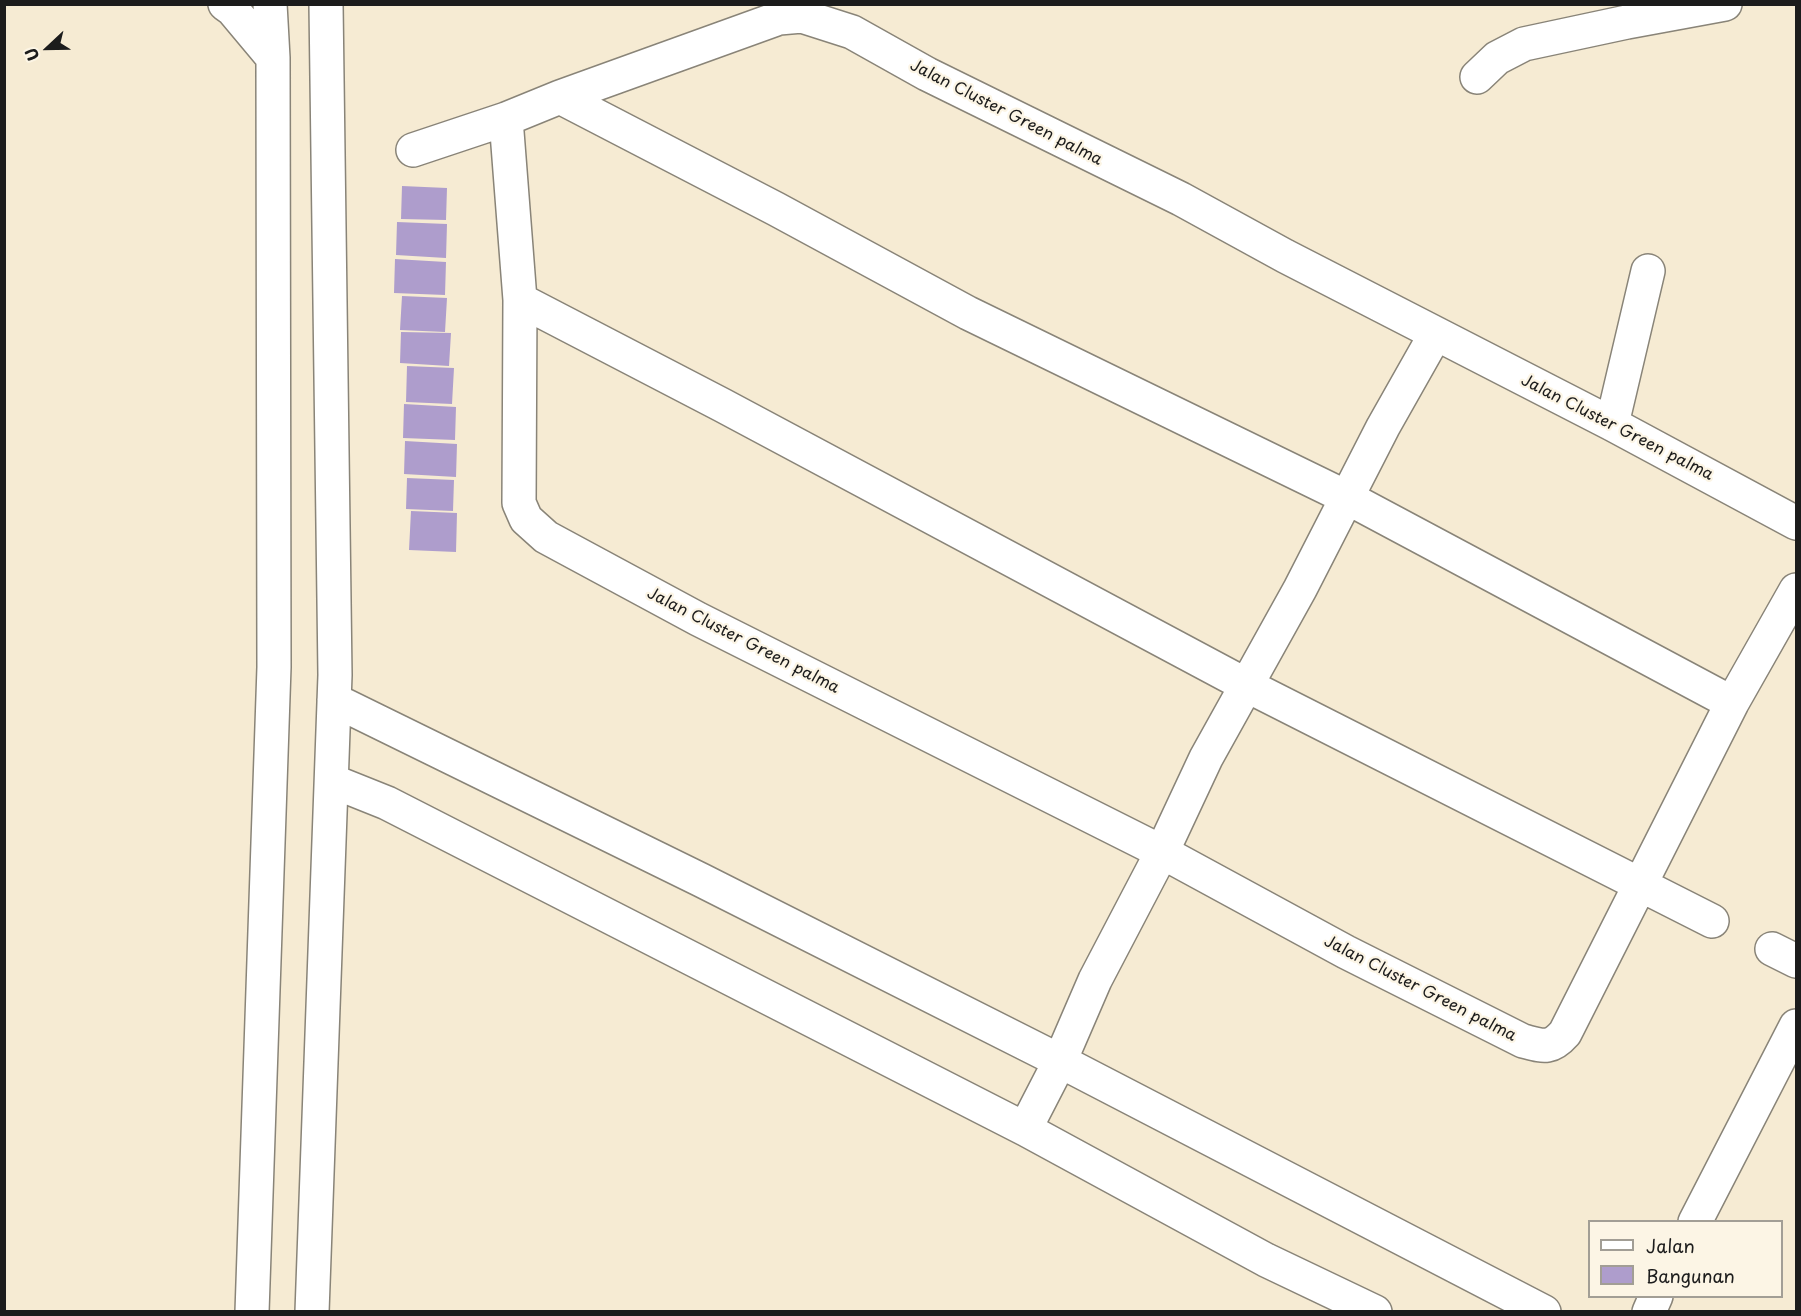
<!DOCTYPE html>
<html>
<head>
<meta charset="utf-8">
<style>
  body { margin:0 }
  #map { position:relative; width:1801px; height:1316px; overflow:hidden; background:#f6ebd3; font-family:"Playpen Sans",sans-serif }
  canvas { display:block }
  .frame { position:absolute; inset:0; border:6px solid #1c1c1c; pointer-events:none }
  .legend { position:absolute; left:1588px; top:1220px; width:195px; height:78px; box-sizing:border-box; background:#fcf5e5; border:2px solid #a29e95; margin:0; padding:8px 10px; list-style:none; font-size:18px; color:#1c1c1c }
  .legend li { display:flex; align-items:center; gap:12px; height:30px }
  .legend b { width:30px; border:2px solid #a29e95 }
  .north { position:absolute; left:18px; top:18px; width:60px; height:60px; -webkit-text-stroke:4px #fcf5e5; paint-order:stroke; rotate:248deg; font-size:16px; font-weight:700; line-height:24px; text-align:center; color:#1c1c1c }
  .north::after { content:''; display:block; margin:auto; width:21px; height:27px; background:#1c1c1c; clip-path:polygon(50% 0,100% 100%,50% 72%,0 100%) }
</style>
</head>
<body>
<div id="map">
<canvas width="1801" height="1316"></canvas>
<div class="frame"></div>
<ul class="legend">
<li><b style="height:8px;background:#fff"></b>Jalan</li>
<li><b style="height:16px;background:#ae9dcc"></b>Bangunan</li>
</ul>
<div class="north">U</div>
</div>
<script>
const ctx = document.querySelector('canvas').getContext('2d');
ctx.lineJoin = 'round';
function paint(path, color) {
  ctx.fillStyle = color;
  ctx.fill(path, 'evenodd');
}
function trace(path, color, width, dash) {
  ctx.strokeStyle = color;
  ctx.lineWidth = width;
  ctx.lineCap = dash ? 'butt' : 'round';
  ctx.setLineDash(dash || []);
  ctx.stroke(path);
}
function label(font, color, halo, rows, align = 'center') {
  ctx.font = font + ' "Playpen Sans",sans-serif';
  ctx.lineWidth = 4.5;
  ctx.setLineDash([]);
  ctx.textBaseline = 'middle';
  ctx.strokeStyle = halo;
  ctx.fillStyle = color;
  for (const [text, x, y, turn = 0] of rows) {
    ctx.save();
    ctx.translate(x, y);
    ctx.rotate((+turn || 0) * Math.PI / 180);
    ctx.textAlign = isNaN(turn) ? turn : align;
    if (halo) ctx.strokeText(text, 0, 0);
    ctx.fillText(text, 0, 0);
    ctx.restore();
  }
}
paint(new Path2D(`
  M 402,186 L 447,188 L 446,220 L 401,219 Z
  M 397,222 L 447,224 L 446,258 L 396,255 Z
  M 395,259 L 446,262 L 445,295 L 394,293 Z
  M 402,296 L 447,298 L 445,332 L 400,330 Z
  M 401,332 L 451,333 L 449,366 L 400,363 Z
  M 407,366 L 454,368 L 452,404 L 406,402 Z
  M 404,404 L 456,407 L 455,440 L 403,438 Z
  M 405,441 L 457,444 L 456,477 L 404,474 Z
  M 407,478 L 454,480 L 453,511 L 406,509 Z
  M 411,511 L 457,513 L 456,552 L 409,550 Z`), '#ae9dcc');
const minor = new Path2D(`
  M 225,4 L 232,9 L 273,58
  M 1477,77 L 1497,58 L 1524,44 L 1627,22 L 1725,4
  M 560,97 L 776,209 L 968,313 L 1348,498 L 1732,703
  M 506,119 L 520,300 L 519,503 L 526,519 L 546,537 L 698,619 L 1162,852 L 1346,952 L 1523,1041 C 1543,1046 1550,1050 1565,1033 L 1732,703 L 1796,590
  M 413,150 L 506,119 L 560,97 L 779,18 L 802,16 L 852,32 L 927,74 L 1181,199 L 1285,256 L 1612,424 L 1796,523
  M 520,300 L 722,405 L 1246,685 L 1712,921
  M 1612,424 L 1648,271
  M 334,700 L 701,880 L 1060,1061 L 1544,1312
  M 332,781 L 387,803 L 1025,1129 L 1266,1260 L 1375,1312
  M 1772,949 L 1796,961
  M 1025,1129 L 1060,1061 L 1095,980 L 1162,852 L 1206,758 L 1300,589 L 1383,427 L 1435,335
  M 1695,1222 L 1796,1026
  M 252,1312 L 274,667 L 273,58 L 270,4
  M 312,1312 L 335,675 L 326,4
  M 1649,1312 L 1656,1296`);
trace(minor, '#898478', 36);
trace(minor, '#fff', 33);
label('16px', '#1c1c1c', '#fcf5e5', [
  ["Jalan Cluster Green palma",1006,113,27],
  ["Jalan Cluster Green palma",1617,428,27],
  ["Jalan Cluster Green palma",743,641,27],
  ["Jalan Cluster Green palma",1420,989,27]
]);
</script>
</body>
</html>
